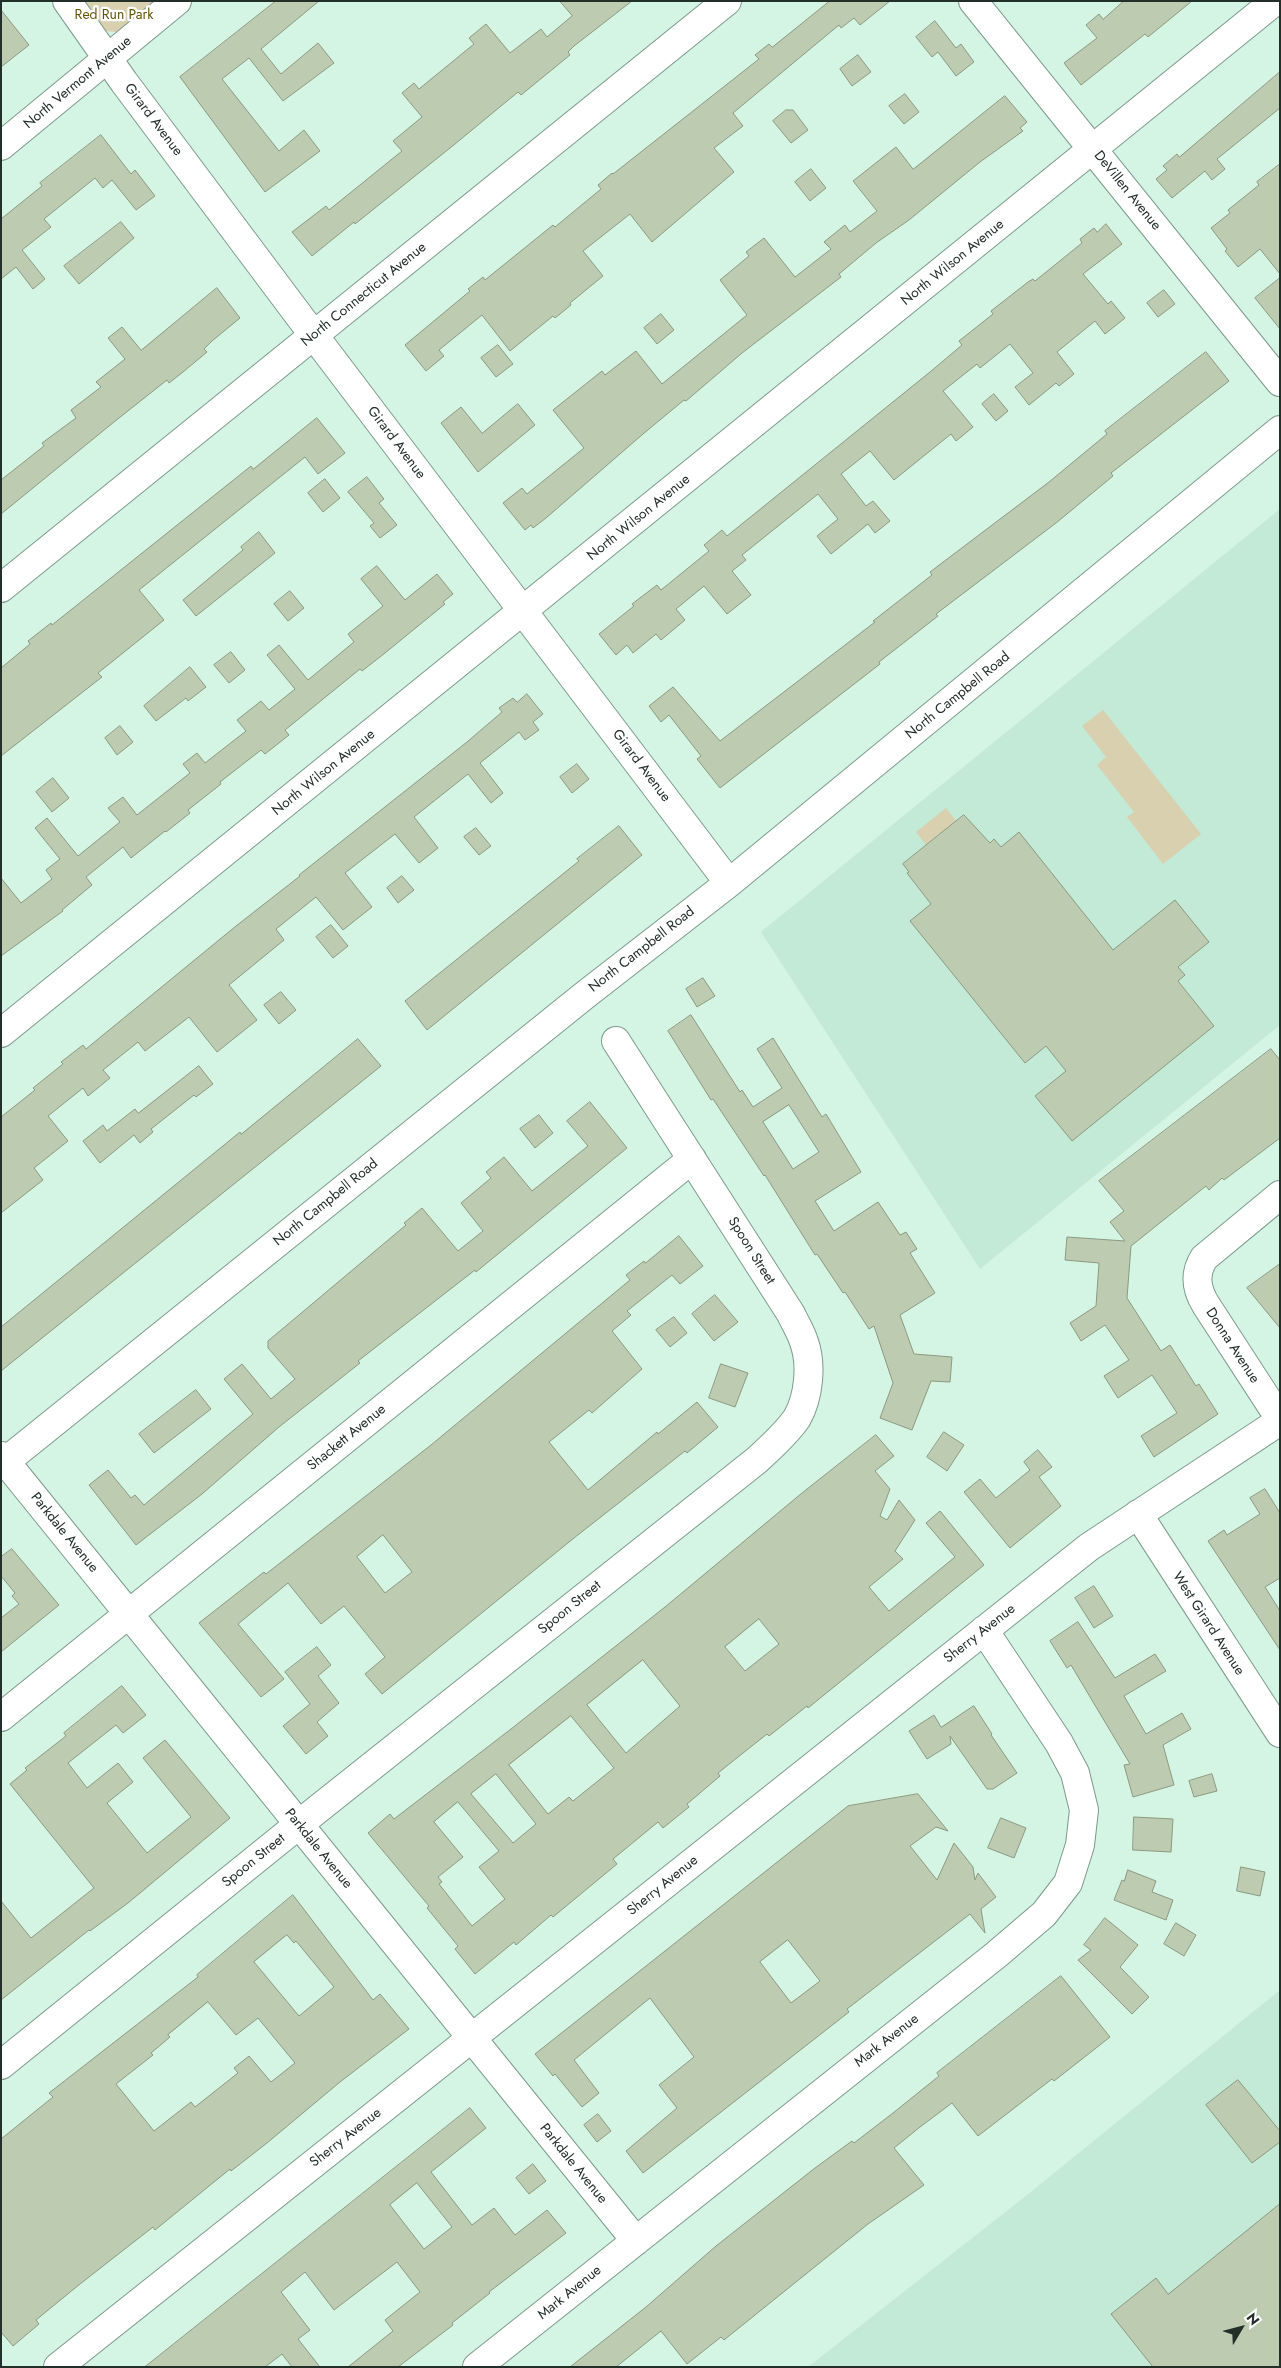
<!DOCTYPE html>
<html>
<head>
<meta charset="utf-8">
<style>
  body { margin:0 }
  #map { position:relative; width:1281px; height:2368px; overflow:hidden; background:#d4f4e4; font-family:Jost,sans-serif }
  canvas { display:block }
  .frame { position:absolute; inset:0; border:2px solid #232f29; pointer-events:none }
  .north { position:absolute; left:1216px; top:2303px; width:50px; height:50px; -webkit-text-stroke:4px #fff; paint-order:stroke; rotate:53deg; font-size:14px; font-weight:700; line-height:20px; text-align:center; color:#232f29 }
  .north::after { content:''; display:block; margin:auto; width:18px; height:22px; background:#232f29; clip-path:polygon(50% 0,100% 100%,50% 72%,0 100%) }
</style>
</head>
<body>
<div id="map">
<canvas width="1281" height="2368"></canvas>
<div class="frame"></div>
<div class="north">N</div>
</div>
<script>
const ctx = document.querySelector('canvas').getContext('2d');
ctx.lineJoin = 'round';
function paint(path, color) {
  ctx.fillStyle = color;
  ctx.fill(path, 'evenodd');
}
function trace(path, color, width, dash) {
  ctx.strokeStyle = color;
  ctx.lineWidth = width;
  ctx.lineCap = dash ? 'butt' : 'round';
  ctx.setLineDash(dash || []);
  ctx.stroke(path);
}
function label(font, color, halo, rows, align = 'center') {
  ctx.font = font + ' Jost,sans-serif';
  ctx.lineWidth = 4.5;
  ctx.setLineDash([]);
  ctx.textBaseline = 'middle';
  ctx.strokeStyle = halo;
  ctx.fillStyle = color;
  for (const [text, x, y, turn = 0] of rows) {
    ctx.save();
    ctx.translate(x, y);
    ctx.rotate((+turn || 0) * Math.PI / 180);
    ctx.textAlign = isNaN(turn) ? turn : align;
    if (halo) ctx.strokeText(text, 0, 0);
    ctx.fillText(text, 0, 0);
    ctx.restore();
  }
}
paint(new Path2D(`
  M 1280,509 L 1280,1025 L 980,1269 L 761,932 Z
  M 1280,1990 L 1280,2367 L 808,2367 L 1022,2199 Z`), '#c3ead6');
paint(new Path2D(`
  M 83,1 L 165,1 L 126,33 L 105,31 Z
  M 1103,710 L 1201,834 L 1163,864 L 1127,817 L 1134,812 L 1097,765 L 1106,757 L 1082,726 Z
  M 946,808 L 956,821 L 926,845 L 916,832 Z`), '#d8d0af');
const building = new Path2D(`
  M 276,1 L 319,1 L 261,49 L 281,74 L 318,43 L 334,63 L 283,101 L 249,58 L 222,79 L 279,151 L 304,130 L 320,151 L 265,192 L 180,77 Z
  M 560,1 L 632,1 L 574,46 L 568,52 L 570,55 L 521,95 L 518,92 L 455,144 L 355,224 L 354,222 L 312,256 L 292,232 L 326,206 L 329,210 L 402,151 L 393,141 L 422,117 L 402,93 L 414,83 L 419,89 L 474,44 L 469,38 L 486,24 L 510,53 L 541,29 L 547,37 L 572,16 Z
  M 830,1 L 890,1 L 860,25 L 854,18 L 841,28 L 839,25 L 733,113 L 743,126 L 714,148 L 734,172 L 652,242 L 630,214 L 583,251 L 603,276 L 570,303 L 571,305 L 555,318 L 553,316 L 510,351 L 482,315 L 439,350 L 444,356 L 426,371 L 405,345 L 470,291 L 468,289 L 483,277 L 485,280 L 553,225 L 555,227 L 601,189 L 598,185 L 612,173 L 613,174 L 759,59 L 755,55 L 769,44 L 772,47 Z
  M 1124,1 L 1192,1 L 1148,37 L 1145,34 L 1081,85 L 1064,63 L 1097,38 L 1086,25 L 1099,14 L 1103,19 Z
  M 1,10 L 29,45 L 1,67 Z
  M 935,21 L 956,48 L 961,44 L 974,62 L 956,76 L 938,52 L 932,57 L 916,37 Z
  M 858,55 L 871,72 L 852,86 L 840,69 Z
  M 1280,72 L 1280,108 L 1217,159 L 1225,169 L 1212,180 L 1205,171 L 1172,198 L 1156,179 L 1167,170 L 1163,166 L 1177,154 L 1179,157 Z
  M 905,94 L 919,112 L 904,124 L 889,106 Z
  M 1005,96 L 1027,122 L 1020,128 L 1023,131 L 980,162 L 909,220 L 876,243 L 839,274 L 841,277 L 742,353 L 686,401 L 684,400 L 643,434 L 546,518 L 533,528 L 531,525 L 525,530 L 503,503 L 522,488 L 527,494 L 584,448 L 553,410 L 602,371 L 605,375 L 636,351 L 662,384 L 747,315 L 720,280 L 749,256 L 746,252 L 764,238 L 795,277 L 831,249 L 824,242 L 845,225 L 850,232 L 877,211 L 853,181 L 896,147 L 913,169 Z
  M 786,110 L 793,110 L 808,130 L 791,143 L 773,121 Z
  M 101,135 L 131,174 L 135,170 L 155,196 L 136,210 L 112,180 L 103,188 L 95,178 L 44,219 L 51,227 L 22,250 L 45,279 L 33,289 L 16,267 L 1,279 L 1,219 L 42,186 L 40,183 Z
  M 1280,164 L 1280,274 L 1260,249 L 1238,267 L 1225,251 L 1227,249 L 1211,228 L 1230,213 L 1228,210 L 1259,185 L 1257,182 Z
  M 811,169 L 826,188 L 810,201 L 795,182 Z
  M 121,222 L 134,238 L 79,284 L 64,266 Z
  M 1106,224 L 1122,244 L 1083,274 L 1108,304 L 1111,301 L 1125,318 L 1105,334 L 1095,321 L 1057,352 L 1074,374 L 1059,386 L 1056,383 L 1029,405 L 1015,387 L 1033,373 L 1010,344 L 980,368 L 977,364 L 943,391 L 973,427 L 956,441 L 951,434 L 894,480 L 870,451 L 841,474 L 866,506 L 873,501 L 890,521 L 875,533 L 868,524 L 831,554 L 817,536 L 838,519 L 818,494 L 742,555 L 746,560 L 732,571 L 751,595 L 727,614 L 704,586 L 676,609 L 685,620 L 661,640 L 656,634 L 633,653 L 627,645 L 616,655 L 599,634 L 634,606 L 632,604 L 657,585 L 661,590 L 709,551 L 704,545 L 722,530 L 727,536 L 930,372 L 962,345 L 959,341 L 993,314 L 991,311 L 1028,282 L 1033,279 L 1035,281 L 1082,243 L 1080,239 L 1094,228 L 1097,232 Z
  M 1280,278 L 1280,329 L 1255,298 Z
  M 217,288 L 240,318 L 212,341 L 204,349 L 207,352 L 183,372 L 169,383 L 167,380 L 114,422 L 1,514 L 1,480 L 44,446 L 42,443 L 76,418 L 71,410 L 101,387 L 96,382 L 125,359 L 108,338 L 122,327 L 141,350 Z
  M 1164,290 L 1175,304 L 1158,317 L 1147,303 Z
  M 661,314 L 674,330 L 657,344 L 644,328 Z
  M 498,345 L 513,364 L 496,377 L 481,358 Z
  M 1206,352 L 1229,381 L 1111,473 L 1113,476 L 1056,523 L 936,614 L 938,616 L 879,662 L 880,664 L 720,788 L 697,759 L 701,756 L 669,715 L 661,722 L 649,706 L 673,687 L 720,741 L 875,622 L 873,621 L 932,575 L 930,572 L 1049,482 L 1107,434 L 1105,431 Z
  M 994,394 L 1008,411 L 996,421 L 982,404 Z
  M 518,404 L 535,425 L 478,472 L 441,423 L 461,407 L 482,433 Z
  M 317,418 L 345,453 L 318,474 L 305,457 L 139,590 L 164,620 L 98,673 L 102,677 L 1,756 L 1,668 L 30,644 L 28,641 L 51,623 L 52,625 L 226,486 L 251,466 L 253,469 Z
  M 367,477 L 384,499 L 379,503 L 397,525 L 380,538 L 370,526 L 374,523 L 348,492 Z
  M 325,479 L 340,498 L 323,512 L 308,493 Z
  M 259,532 L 275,553 L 196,616 L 183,600 L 243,550 L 241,547 Z
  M 377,566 L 405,600 L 437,574 L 453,594 L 443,602 L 445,604 L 385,653 L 362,671 L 360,669 L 285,730 L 289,735 L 265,754 L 261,750 L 220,782 L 221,784 L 188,810 L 190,813 L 166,832 L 165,831 L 131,858 L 123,847 L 86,877 L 92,885 L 62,910 L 63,911 L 1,956 L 1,878 L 21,903 L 52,879 L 46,870 L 60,859 L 35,828 L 47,818 L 78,856 L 120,822 L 108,808 L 123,797 L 137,815 L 190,773 L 183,764 L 197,753 L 205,763 L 246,731 L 237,720 L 261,701 L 269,710 L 295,689 L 267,655 L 279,645 L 308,680 L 354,642 L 348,634 L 383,606 L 361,579 Z
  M 290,591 L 304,608 L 288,621 L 274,604 Z
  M 231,652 L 245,670 L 229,683 L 214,665 Z
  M 190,667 L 206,687 L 188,701 L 186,698 L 156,721 L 144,706 Z
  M 527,694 L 543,714 L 533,722 L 539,730 L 525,740 L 519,732 L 480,763 L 503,793 L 491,803 L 468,774 L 414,817 L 438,848 L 419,863 L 395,834 L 345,873 L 372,907 L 343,930 L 316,897 L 276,929 L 284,940 L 229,985 L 257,1020 L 217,1052 L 189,1017 L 145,1051 L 138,1042 L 103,1070 L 110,1078 L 88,1096 L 83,1088 L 48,1116 L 68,1141 L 34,1168 L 43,1180 L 1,1213 L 1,1117 L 35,1090 L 33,1088 L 63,1064 L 61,1062 L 83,1045 L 86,1049 L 236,926 L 300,876 L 299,875 L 467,742 L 502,712 L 499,708 L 513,698 L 517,702 Z
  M 120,726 L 133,742 L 117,755 L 105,738 Z
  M 577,764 L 589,779 L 572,793 L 560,777 Z
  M 53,778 L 69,798 L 52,812 L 36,792 Z
  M 964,815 L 990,843 L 994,839 L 1001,847 L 1019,832 L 1113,950 L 1175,900 L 1209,942 L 1178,967 L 1185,975 L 1178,981 L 1214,1026 L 1072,1141 L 1035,1096 L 1066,1071 L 1046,1046 L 1025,1063 L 910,921 L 931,904 L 907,873 L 909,872 L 903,864 Z
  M 619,826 L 642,855 L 427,1030 L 405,1001 L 579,861 L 577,859 Z
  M 476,828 L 491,846 L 479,855 L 464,837 Z
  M 402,876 L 414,890 L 398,903 L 387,888 Z
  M 331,925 L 348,946 L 333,958 L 316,937 Z
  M 703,978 L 715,996 L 697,1007 L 686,989 Z
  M 281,992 L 296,1010 L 279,1024 L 264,1005 Z
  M 691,1015 L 740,1092 L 742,1090 L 753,1107 L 782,1088 L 757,1049 L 773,1038 L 822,1117 L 826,1114 L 861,1172 L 815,1201 L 834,1231 L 878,1202 L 900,1235 L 906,1232 L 917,1249 L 910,1253 L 935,1293 L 900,1315 L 914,1354 L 952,1357 L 950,1382 L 931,1381 L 912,1430 L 880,1418 L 893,1383 L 874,1326 L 869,1329 L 845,1292 L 843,1293 L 817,1254 L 815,1255 L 765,1175 L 764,1176 L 713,1099 L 711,1100 L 668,1031 ZM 789,1105 L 819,1152 L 793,1169 L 763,1122 Z
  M 358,1039 L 381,1066 L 1,1371 L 1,1327 L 240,1132 L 241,1134 Z
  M 1271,1049 L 1280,1060 L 1280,1138 L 1224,1180 L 1222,1178 L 1209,1190 L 1206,1186 L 1131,1246 L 1127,1298 L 1161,1351 L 1170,1345 L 1196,1386 L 1199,1384 L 1218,1414 L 1154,1457 L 1141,1436 L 1177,1413 L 1152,1375 L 1118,1398 L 1104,1376 L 1129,1360 L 1105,1325 L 1081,1341 L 1070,1323 L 1096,1306 L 1099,1263 L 1065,1260 L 1067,1237 L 1125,1241 L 1110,1222 L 1124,1211 L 1099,1181 Z
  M 199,1066 L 213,1084 L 196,1097 L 194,1095 L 151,1129 L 153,1132 L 140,1143 L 134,1135 L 100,1163 L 83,1141 L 103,1125 L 107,1131 L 135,1109 L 138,1113 Z
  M 590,1102 L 627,1148 L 476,1272 L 475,1270 L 358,1361 L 360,1363 L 279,1427 L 202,1494 L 136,1545 L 89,1485 L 108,1470 L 131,1498 L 135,1495 L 144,1505 L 253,1414 L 224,1379 L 242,1364 L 271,1399 L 295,1379 L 268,1348 L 268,1341 L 406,1225 L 404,1223 L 422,1208 L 458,1251 L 483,1231 L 461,1203 L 491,1178 L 486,1172 L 504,1157 L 532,1191 L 588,1146 L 567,1121 Z
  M 539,1115 L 553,1133 L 535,1148 L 520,1129 Z
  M 679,1236 L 703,1266 L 680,1284 L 672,1275 L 627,1311 L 631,1315 L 612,1331 L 642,1369 L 592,1413 L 589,1410 L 549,1442 L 588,1490 L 657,1432 L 658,1434 L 697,1402 L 718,1427 L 687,1453 L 685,1451 L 574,1538 L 382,1694 L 365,1674 L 385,1657 L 344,1606 L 321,1624 L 288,1583 L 238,1624 L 284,1679 L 261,1697 L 199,1623 L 264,1572 L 266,1574 L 431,1445 L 630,1280 L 626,1275 L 644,1261 L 645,1263 ZM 383,1535 L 412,1572 L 385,1593 L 357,1557 Z
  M 1280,1264 L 1280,1328 L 1247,1288 Z
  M 715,1295 L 738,1322 L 714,1341 L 692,1314 Z
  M 674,1317 L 687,1333 L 670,1347 L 656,1330 Z
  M 721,1364 L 748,1373 L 735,1407 L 709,1398 Z
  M 196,1390 L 211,1409 L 154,1453 L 139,1434 Z
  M 944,1432 L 964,1445 L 947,1471 L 927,1457 Z
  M 876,1435 L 894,1456 L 875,1471 L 890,1489 L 880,1516 L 887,1520 L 899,1500 L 915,1520 L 895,1551 L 903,1559 L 869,1587 L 889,1611 L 955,1557 L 926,1523 L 940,1511 L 984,1565 L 808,1708 L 807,1706 L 769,1736 L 767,1734 L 718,1773 L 720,1776 L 687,1804 L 689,1807 L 663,1828 L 658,1822 L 613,1859 L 617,1864 L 553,1917 L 551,1915 L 516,1945 L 514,1942 L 475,1974 L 455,1949 L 458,1946 L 427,1908 L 429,1906 L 368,1833 L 390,1814 L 394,1819 L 511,1729 L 665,1607 L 802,1493 ZM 759,1619 L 779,1644 L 745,1671 L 725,1647 ZM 643,1660 L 680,1706 L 626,1753 L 587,1705 ZM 571,1716 L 614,1768 L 573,1801 L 569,1797 L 548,1814 L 509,1765 ZM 496,1774 L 536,1824 L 513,1843 L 471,1794 ZM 458,1802 L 499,1851 L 479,1867 L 505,1899 L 472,1926 L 439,1884 L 442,1882 L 438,1877 L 463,1857 L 434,1822 Z
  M 1038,1450 L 1052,1467 L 1039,1477 L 1061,1506 L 1010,1548 L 964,1492 L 980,1479 L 996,1498 L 1030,1470 L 1024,1462 Z
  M 1265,1489 L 1280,1513 L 1280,1578 L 1265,1587 L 1280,1611 L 1280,1650 L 1208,1541 L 1224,1530 L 1227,1535 L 1260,1514 L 1250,1498 Z
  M 12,1549 L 59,1605 L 1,1652 L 1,1618 L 19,1604 L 12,1596 L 15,1593 L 1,1576 L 1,1557 Z
  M 1094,1586 L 1113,1616 L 1094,1628 L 1075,1598 Z
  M 1078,1622 L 1115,1678 L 1155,1654 L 1166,1671 L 1124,1696 L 1146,1734 L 1182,1713 L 1191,1729 L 1163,1745 L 1174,1785 L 1133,1797 L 1124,1765 L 1130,1764 L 1071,1665 L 1067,1668 L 1050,1641 Z
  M 317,1647 L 331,1665 L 318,1676 L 339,1703 L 317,1722 L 328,1736 L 306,1754 L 283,1726 L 310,1704 L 285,1672 Z
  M 122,1686 L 146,1715 L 123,1733 L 116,1725 L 68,1763 L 87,1788 L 118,1763 L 133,1782 L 107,1803 L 147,1853 L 191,1817 L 143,1758 L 165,1740 L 230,1818 L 128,1903 L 90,1931 L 89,1930 L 1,2000 L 1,1901 L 31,1938 L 94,1888 L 10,1784 L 27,1770 L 25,1768 L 66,1736 L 64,1733 Z
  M 974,1706 L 992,1734 L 991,1735 L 1017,1773 L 993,1789 L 987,1789 L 950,1736 L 951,1744 L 927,1759 L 909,1731 L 934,1715 L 941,1727 Z
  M 1212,1774 L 1217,1791 L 1194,1797 L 1189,1781 Z
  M 918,1794 L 948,1831 L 936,1827 L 910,1846 L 937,1880 L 954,1843 L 973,1867 L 975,1880 L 978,1873 L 996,1897 L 981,1909 L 985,1933 L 970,1914 L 847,2009 L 849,2012 L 643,2173 L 626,2151 L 677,2108 L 659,2085 L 694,2057 L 650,1998 L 574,2060 L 599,2093 L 582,2107 L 555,2074 L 553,2076 L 535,2054 L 848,1806 ZM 788,1940 L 820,1981 L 791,2003 L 760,1962 Z
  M 1134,1817 L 1173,1819 L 1171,1852 L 1133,1850 Z
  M 1001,1818 L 1026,1828 L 1014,1858 L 988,1848 Z
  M 1241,1867 L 1265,1872 L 1260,1896 L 1237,1891 Z
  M 1128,1870 L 1156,1881 L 1152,1892 L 1173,1900 L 1166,1920 L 1114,1900 L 1122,1880 L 1124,1881 Z
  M 293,1895 L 373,2000 L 380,1994 L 409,2029 L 340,2082 L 267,2143 L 231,2171 L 230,2169 L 155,2230 L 153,2227 L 80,2284 L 36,2320 L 39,2324 L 13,2346 L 1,2332 L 1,2139 L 53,2097 L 49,2093 L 198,1977 L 197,1975 ZM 287,1935 L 294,1943 L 296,1941 L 334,1987 L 299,2016 L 254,1962 ZM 208,2002 L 236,2035 L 258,2018 L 295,2063 L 271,2082 L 249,2056 L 234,2068 L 238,2073 L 195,2107 L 191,2102 L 154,2131 L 116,2084 L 153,2055 L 151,2053 L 170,2037 L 168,2035 Z
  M 1105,1918 L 1138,1945 L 1120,1967 L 1149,1997 L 1132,2014 L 1078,1960 L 1091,1950 L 1084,1945 Z
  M 1176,1923 L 1196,1935 L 1184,1956 L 1164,1944 Z
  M 1061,1976 L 1110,2037 L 1091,2052 L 1054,2081 L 1052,2079 L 978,2136 L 952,2103 L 920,2127 L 894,2148 L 924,2185 L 868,2224 L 724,2340 L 721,2337 L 687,2364 L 661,2331 L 616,2367 L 570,2367 L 646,2307 L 716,2246 L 815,2168 L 852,2141 L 854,2143 L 893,2113 L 939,2076 L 937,2073 Z
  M 1238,2080 L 1280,2131 L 1280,2142 L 1252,2163 L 1206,2105 Z
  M 470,2108 L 486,2128 L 431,2172 L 472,2225 L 494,2208 L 515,2235 L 547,2210 L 566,2233 L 489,2292 L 490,2293 L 452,2323 L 453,2325 L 398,2367 L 348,2367 L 393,2331 L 385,2320 L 420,2292 L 397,2262 L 334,2310 L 305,2272 L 281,2292 L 310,2330 L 298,2339 L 320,2367 L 292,2367 L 282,2354 L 265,2367 L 145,2367 ZM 417,2183 L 452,2227 L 424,2249 L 390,2205 Z
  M 598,2114 L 611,2131 L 597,2142 L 584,2125 Z
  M 533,2164 L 546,2181 L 529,2194 L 516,2178 Z
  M 1280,2204 L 1280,2367 L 1153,2367 L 1111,2314 L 1156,2278 L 1168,2294 Z`);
paint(building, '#bdcbb0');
trace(building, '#8b9980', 1);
const minor = new Path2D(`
  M 67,1 L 124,82 L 300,317 L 729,883
  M 973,1 L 1280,382
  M 1,146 L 177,1
  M 1,588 L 727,1
  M 1,1033 L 1275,1
  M 1280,1195 L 1204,1258 C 1194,1274 1196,1289 1206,1305 L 1280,1419
  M 1,1456 L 636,2241
  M 1,1465 L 585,995 L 729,883 L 1280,430
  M 1138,1514 L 1280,1733
  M 1,1717 L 692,1159
  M 1,2065 L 318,1809 L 757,1460 C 771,1447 786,1434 797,1418 C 809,1397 812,1364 804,1342 C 801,1332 795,1323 791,1314 L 616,1041
  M 58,2367 L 1089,1547 L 1280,1421
  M 477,2367 L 996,1955 L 1044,1914 L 1068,1883 L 1080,1845 L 1084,1810 L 1075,1773 L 1059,1743 L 984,1630`);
trace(minor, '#7d9a8c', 30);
trace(minor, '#fff', 28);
label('14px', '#635407', '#fff', [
  ["Red Run Park",114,16]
]);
label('14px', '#232f29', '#fff', [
  ["North Vermont Avenue",78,83,-40],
  ["Girard Avenue",153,120,53],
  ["DeVillen Avenue",1127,191,51],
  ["North Wilson Avenue",953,263,-39],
  ["North Connecticut Avenue",364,295,-39],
  ["Girard Avenue",396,443,53],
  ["North Wilson Avenue",639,518,-39],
  ["North Campbell Road",958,696,-39],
  ["Girard Avenue",641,766,53],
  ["North Wilson Avenue",324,773,-39],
  ["North Campbell Road",642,950,-38],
  ["North Campbell Road",326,1203,-39],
  ["Spoon Street",751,1251,58],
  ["Donna Avenue",1232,1346,57],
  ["Shackett Avenue",347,1438,-39],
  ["Parkdale Avenue",64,1533,51],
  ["Spoon Street",570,1608,-39],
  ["West Girard Avenue",1208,1624,57],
  ["Sherry Avenue",980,1634,-38],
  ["Parkdale Avenue",318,1849,51],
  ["Spoon Street",254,1861,-39],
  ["Sherry Avenue",663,1886,-39],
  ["Mark Avenue",887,2041,-38],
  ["Sherry Avenue",346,2138,-38],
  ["Parkdale Avenue",573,2164,51],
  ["Mark Avenue",570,2293,-39]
]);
</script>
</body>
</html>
